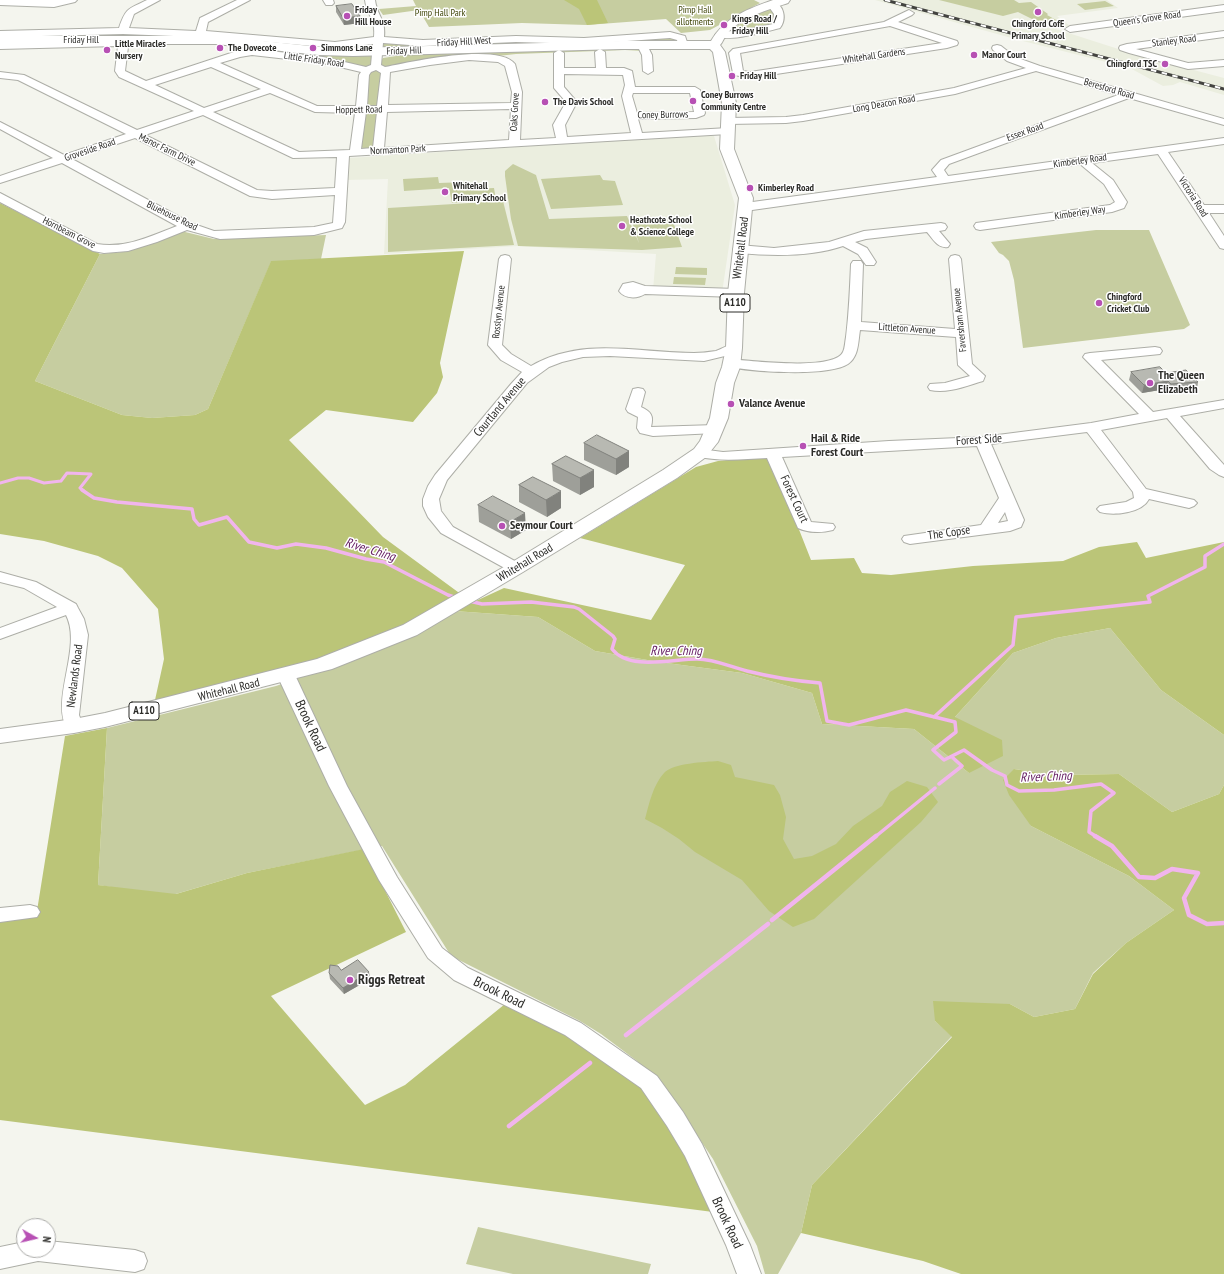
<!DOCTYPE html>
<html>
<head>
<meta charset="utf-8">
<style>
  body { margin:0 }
  #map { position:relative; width:1224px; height:1274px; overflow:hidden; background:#f4f5ee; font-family:"PT Sans Narrow",sans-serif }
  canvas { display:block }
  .north { position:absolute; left:16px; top:1218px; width:40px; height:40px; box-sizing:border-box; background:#fff; border:1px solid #ababa9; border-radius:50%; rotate:98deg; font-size:11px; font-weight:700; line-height:16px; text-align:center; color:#2c2c29 }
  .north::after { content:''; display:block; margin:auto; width:14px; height:18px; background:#b750b4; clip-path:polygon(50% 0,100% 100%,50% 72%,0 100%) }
</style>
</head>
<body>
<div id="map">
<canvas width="1224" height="1274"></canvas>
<div class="north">N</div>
</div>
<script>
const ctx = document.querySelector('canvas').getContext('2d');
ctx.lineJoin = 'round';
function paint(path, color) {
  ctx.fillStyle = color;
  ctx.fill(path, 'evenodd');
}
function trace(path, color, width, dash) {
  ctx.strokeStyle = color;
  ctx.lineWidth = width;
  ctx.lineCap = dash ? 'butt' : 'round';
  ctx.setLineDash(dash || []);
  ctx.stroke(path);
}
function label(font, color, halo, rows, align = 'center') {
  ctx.font = font + ' "PT Sans Narrow",sans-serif';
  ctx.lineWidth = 3;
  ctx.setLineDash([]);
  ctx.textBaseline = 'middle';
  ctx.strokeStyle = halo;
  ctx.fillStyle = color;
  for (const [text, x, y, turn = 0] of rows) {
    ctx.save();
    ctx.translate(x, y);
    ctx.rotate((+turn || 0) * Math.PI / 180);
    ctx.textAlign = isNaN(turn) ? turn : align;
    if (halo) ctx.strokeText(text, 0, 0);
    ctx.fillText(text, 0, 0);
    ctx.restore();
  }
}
paint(new Path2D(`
  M 875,0 L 1107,0 L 1118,8 L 1057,16 L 1070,26 L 1056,29 L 1137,55 L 1224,78 L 1224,95 L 1180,82 L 1173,85 L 1163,86 L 1130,68 L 1015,39 Z
  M 699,135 L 714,136 L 735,205 L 722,293 L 653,290 L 656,254 L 518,246 L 384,254 L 388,179 L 345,180 L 349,158 Z`), '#ebeedf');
paint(new Path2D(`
  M 413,0 L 754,0 L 760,3 L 710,30 L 681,33 L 666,19 L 587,25 L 522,23 L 429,27 L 419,10 L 383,15 L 379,9 L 416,6 Z
  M 939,0 L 1014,0 L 1019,3 L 1031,2 L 1048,14 L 1047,15 L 1058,21 L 1042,24 L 1018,12 L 1003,16 Z
  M 1105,1 L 1114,6 L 1085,10 L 1077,4 Z
  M 771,7 L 776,15 L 772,25 L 727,33 L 755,14 Z
  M 678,37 L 678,42 L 382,49 L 383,43 Z
  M 252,46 L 280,51 L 372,54 L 371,66 L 366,68 L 332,58 L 251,52 Z
  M 644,48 L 644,51 L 625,50 L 516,54 L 388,68 L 382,67 L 380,63 L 383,58 L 416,53 Z
  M 375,70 L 382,72 L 379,107 L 366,106 L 369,72 Z
  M 365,113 L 377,113 L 376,147 L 369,150 L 360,147 Z
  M 513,164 L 536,175 L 549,219 L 627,216 L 639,243 L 632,222 L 672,219 L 682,247 L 642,250 L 518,246 L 511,219 L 505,176 L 505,171 Z
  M 600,175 L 603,180 L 615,181 L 623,205 L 551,209 L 541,179 Z
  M 438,177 L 439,183 L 465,182 L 473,187 L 470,189 L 494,188 L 496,200 L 452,203 L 449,188 L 404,191 L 403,179 Z
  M 503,201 L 514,245 L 388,252 L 388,208 Z
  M 1096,230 L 1149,230 L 1190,325 L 1184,329 L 1023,348 L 1014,280 L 1009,261 L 1003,255 L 999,253 L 991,242 Z
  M 181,231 L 214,239 L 326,235 L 321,259 L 271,262 L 208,409 L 195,415 L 152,418 L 122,415 L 35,381 L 100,254 L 122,252 Z
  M 676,267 L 707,268 L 707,275 L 675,274 Z
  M 674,277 L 706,278 L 705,285 L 673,284 Z
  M 454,611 L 538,617 L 595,651 L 659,662 L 742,673 L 812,693 L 822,724 L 914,729 L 969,773 L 955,717 L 1013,653 L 1056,638 L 1110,628 L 1161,690 L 1224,735 L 1224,785 L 1219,794 L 1172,812 L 1119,774 L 1054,775 L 1014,769 L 1031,826 L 1129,876 L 1174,910 L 1126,943 L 1093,973 L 1075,1009 L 1034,1017 L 1010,1004 L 935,1021 L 952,1036 L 812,1185 L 801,1233 L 778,1274 L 765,1274 L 757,1246 L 713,1159 L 674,1101 L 637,1061 L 601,1034 L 580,1021 L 451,956 L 382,846 L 247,873 L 169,896 L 98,885 L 107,728 L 276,686 L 333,666 Z
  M 478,1227 L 651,1264 L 648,1274 L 513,1274 L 466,1264 Z`), '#c6cda0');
paint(new Path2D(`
  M 564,0 L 597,0 L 608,23 L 587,25 L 579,9 Z
  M 0,203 L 100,254 L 35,381 L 122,415 L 152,418 L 195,415 L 208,409 L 271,261 L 464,251 L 440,363 L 443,377 L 437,393 L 413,422 L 326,410 L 289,440 L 383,537 L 462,595 L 416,624 L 329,659 L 155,700 L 164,659 L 158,609 L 122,568 L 98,556 L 44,541 L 0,534 Z
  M 770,456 L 811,560 L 854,558 L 862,573 L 891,575 L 973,566 L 1063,561 L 1099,547 L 1137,542 L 1146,558 L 1224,542 L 1224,735 L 1161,690 L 1110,628 L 1056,638 L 1013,653 L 955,717 L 1002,740 L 1003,756 L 969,773 L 914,729 L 822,724 L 812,693 L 742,673 L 659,662 L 595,651 L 538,617 L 454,611 L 504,588 L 651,620 L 685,565 L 580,538 L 696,467 L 718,461 Z
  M 107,728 L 98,885 L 176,894 L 247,873 L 364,849 L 406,932 L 271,996 L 365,1105 L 405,1085 L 505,1004 L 566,1032 L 649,1094 L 689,1157 L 713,1212 L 0,1120 L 0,921 L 36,917 L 65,736 Z
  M 718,761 L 731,765 L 735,777 L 774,785 L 780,795 L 786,817 L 783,839 L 794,859 L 812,856 L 836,844 L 853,826 L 882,806 L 890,792 L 907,781 L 927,787 L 938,802 L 921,822 L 814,919 L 793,927 L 769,911 L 742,880 L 695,852 L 679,839 L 662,828 L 645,819 C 649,804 653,785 664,773 C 673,763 705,762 718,761 Z
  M 1014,769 L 1054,775 L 1119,774 L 1172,812 L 1219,794 L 1224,785 L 1224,1274 L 961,1274 L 923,1261 L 801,1233 L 812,1185 L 952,1037 L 935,1021 L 933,1001 L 1010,1004 L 1034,1017 L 1075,1009 L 1093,974 L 1126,943 L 1174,910 L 1129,876 L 1031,826 L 1009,795 L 1003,780 Z`), '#bbc578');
trace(new Path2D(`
  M 0,483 L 18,478 L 29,478 L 44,483 L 61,481 L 67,473 L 91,474 L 80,488 L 84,491`), '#f1b5ed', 3);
trace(new Path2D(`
  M 82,490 L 94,498 L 117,502 L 192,509 L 194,519 L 199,525 L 227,517 L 249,542 L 277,548 L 296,544 L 326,548 L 366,559 L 384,562 L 448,595 L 457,598
  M 469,601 L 482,604 L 531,602 L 574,607 L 579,609 L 613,636 L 615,639 L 612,649 C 629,671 672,659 697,659 C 714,659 731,667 747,671 C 771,677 796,681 820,683 L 827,721 L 849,725 L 906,710 L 955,722 L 956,732 L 933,750 L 944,760 L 964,750 L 992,770 L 1005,776 L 1007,785 L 1019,791 L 1054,790 L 1101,784 L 1114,793 L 1091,811 L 1089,832 L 1097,837
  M 934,717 L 1013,645 L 1016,617 L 1150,602 L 1148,596 L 1205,567 L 1205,556 L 1224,544
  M 939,784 L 962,766 L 952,757
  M 875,837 L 935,788`), '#f1b5ed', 3.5);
trace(new Path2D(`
  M 1095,836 L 1112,846 L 1139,877 L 1155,878 L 1172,869 L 1198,873 L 1184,898 L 1189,915 L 1207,924 L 1224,923
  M 772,920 L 876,836
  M 626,1035 L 768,924
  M 509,1126 L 590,1063`), '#f1b5ed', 4.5);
const minor = new Path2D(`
  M 0,0 L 77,0 L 75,2 L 54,7 L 0,5 Z
  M 147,0 L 160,0 L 134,14 L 129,28 L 196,31 L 200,18 L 237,0 L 250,0 L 208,22 L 206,31 L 335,42 L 374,37 C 376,19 367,16 365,0 L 375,0 C 377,16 386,19 384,37 L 423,40 L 516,36 L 584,38 L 670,32 L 685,36 L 688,45 L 687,47 L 679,47 L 677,40 L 670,38 L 584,44 L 516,42 L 423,46 L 383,43 L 381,65 L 385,67 C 410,62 498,42 515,64 L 522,92 L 520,140 L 556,138 L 553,125 L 566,102 L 554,88 L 554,53 L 559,50 L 564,53 L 564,68 L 596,68 L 595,52 L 600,49 L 605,52 L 606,68 L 624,68 L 632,71 L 635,87 L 695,87 L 700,90 L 705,113 L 704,115 L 696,118 L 638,119 L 642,133 L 728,128 L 734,131 L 728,134 L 349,156 L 345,222 L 342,228 L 314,235 L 220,239 L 187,230 L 157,242 L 128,251 L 104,253 L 93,251 L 0,202 L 0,193 L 97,244 C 125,249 151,236 177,226 L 62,163 L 0,183 L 0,176 L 53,158 L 0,129 L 0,122 L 64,155 L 126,134 L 18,80 L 0,78 L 0,72 L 24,75 L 137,130 L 194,111 L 119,77 L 115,71 L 118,46 L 0,49 L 0,43 L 119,40 L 120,37 L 128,37 L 129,39 L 125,71 L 146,81 L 234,52 L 252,49 L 323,57 L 366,67 L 371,65 L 373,44 L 335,48 L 225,38 L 123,34 L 0,37 L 0,31 L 119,28 C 126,7 129,9 147,0 ZM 252,55 L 323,63 L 361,72 L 359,75 L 356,106 L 317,106 L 220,63 L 240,57 ZM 469,60 L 498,62 L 505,66 L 512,92 L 511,103 L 388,105 L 390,72 L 430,65 ZM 211,67 L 261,89 L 204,108 L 155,85 ZM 376,70 L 381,73 L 377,106 L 367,106 L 369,75 L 371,72 ZM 564,74 L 623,75 L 625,85 L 622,96 L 631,133 L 567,137 L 565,125 L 577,102 L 564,87 ZM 270,93 L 315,112 L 355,113 L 350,150 L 299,152 L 213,112 ZM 633,93 L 690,93 L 694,112 L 637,113 L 632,96 ZM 511,109 L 509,140 L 384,148 L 387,112 ZM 366,112 L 377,112 L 373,148 L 361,149 ZM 203,115 L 293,158 L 337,157 L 335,188 L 272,191 L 257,190 L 145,135 ZM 135,138 L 250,196 L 272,199 L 335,195 L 333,223 L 314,227 L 214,231 L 191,223 L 72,159 Z
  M 323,0 L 333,0 L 334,3 L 332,5 L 326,5 Z
  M 772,1 C 784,4 787,19 780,28 C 769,31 723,44 715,35 L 720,32 L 746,30 L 773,24 L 774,14 L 767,4 Z
  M 1224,5 L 1224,11 L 1070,32 L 1065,29 L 1070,26 Z
  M 909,10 L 914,13 L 912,15 L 898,22 L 957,41 L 958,43 L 957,45 L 947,48 L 750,78 L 734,75 L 733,73 L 729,53 L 733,49 L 884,22 ZM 890,26 L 942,43 L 750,72 L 743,71 L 740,53 Z
  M 1224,31 L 1224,37 L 1136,49 L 1188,63 L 1224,60 L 1224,66 L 1188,69 L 1129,53 L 1120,50 L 1119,48 L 1120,46 L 1127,44 Z
  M 642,42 L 646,43 L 652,55 L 653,71 L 648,74 L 643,71 L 642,55 L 637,45 Z
  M 997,45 L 1001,46 L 1015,57 L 1040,66 L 1224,119 L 1224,125 L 1129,98 L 949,164 L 944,170 L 948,176 L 1224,138 L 1224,144 L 1168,152 L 1204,205 L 1224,205 L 1224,213 L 1209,213 L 1224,236 L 1224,249 L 1220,248 L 1158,154 L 1092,163 L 1113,180 L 1127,202 L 1124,208 L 1112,212 L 980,230 L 976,229 L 974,226 L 976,223 L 1110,205 L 1115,202 L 1104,184 L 1080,164 L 745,211 L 741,210 L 739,207 L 741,204 L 745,203 L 937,177 L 932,170 L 941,160 L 1118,95 L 1036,71 L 955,94 L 803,121 L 786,123 L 728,124 L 723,121 L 728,118 L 786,117 L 803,115 L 954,88 L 1026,68 L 1007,61 L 993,50 L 992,48 L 993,46 Z
  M 941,223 L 945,224 L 947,227 L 945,230 L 939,231 L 950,244 L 948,247 C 938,249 933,239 927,232 L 866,239 L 855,242 L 867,248 L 876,262 L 874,265 L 866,265 L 858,254 L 843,246 C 811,257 772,256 739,253 L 735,252 L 733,249 L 735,246 L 739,245 L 774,248 L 829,242 L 864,231 Z
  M 505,255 L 509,256 L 511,259 L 502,345 L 511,354 L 531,366 C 583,336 639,353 694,353 C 701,353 709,352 716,351 C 724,348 730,343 739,345 L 741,348 L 739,351 L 729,355 L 704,361 L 610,356 L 583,357 L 562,362 L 549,367 L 527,383 L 447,480 L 439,499 L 441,511 L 453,527 L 522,565 L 524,568 L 522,571 L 516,573 L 510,571 L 441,533 L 428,517 L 423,506 L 423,499 L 428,486 L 435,475 L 511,384 L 522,372 L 501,360 L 488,345 L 499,259 L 501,256 Z
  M 955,255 L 959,256 L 961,259 L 972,364 L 985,376 L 983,381 C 966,386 947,394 930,390 L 928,387 L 930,384 L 945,383 L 970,376 L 958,365 L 956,337 L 860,330 C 858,342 859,356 848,364 C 828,377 750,372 726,366 L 724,363 L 726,360 L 731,359 C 750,361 835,371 843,352 C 845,348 845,342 846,337 C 849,313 850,288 851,264 L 853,261 L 861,261 L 863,264 L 861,322 L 955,329 L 949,259 L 951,256 Z
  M 633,282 L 645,286 L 736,289 L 741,290 L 742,293 L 741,296 L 736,297 L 645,294 C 637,299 625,299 619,291 L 623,284 Z
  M 1155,347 L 1160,348 L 1162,351 L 1160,354 L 1101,360 L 1153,412 L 1224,400 L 1224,408 L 1180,416 L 1224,465 L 1224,477 L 1219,475 L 1210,469 L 1167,418 L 1101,430 L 1146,489 L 1194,500 L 1197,503 L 1194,506 L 1189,508 L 1149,499 C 1142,513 1114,516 1100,512 L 1097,509 L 1100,506 L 1126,502 L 1134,498 L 1133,492 L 1087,432 L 991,444 L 1024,520 L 1021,527 L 1010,531 L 910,544 L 904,542 L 902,539 L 904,536 L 981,525 L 999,498 L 977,446 L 782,457 L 811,522 L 833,524 L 835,527 L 833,530 C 822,533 808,533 798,528 L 767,458 C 743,459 719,462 695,456 L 693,453 L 695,450 L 700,449 L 723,452 L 889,441 L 982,437 L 1091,423 L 1139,414 L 1083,357 L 1085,354 L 1090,353 ZM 1005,512 L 1008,521 L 998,523 Z
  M 638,388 L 643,389 L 645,392 L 641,407 C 651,412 654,415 651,427 L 716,425 L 721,426 L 723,429 L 721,432 L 716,433 L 653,436 L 640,433 L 637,428 L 638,417 L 628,412 L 626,409 L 633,389 Z
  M 0,572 L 36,582 L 76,604 L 78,608 L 84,619 L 88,635 L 79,715 L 83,726 L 80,730 L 74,732 L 68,730 C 49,701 83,648 66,615 L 0,639 L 0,628 L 57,607 L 24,588 L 0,582 Z
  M 286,669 L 292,671 L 295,675 L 347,786 L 397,877 L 442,948 L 468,968 L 581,1023 L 657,1076 L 683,1112 L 702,1144 L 750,1245 L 761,1274 L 737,1274 L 726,1245 L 685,1156 L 667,1126 L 641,1088 L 565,1035 L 454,980 L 428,958 L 379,880 L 329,786 L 277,675 L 280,671 Z
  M 30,905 L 37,907 L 40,912 L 37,917 L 0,922 L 0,908 Z
  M 48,1241 L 135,1250 L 144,1253 L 147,1261 L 144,1269 L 135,1272 L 38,1261 L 0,1269 L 0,1247 L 24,1242 L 24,1250 L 48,1250 Z`);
const major = new Path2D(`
  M 773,0 L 790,0 L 788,3 C 770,9 739,18 727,34 C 724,37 723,42 720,45 L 725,52 L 736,103 L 734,149 L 753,198 L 744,293 L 742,348 L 740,367 L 734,383 L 728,418 L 718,442 L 706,457 L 677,478 L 523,572 L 417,635 L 332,669 L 105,727 L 74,733 L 0,743 L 0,729 L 74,719 L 105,713 L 317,659 L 403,625 L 509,564 L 663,470 L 694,449 L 700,441 L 710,418 L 716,383 L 722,367 L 726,348 L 728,293 L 739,198 L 720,149 L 722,103 L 713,52 L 710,49 L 621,49 L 353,56 L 319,55 L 216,44 L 0,44 L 0,36 L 216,36 L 319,47 L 353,48 L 621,41 L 711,41 C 725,17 748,9 773,0 Z`);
trace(minor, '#adaea7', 2);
trace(major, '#adaea7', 2);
paint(minor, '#fff');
paint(major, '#fff');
const rail = new Path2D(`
  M 885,0 L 1224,89`);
trace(rail, '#434340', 3);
trace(rail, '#fff', 2, [5.5]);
paint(new Path2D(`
  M 336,6 L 361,23 L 344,25 L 336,12 Z
  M 1131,372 L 1166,373 L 1198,382 L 1197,390 L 1169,392 L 1166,389 L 1142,393 L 1129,380 Z
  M 584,443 L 629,451 L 629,467 L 616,475 L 584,460 Z
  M 566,456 L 594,487 L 580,495 L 553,481 L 552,464 Z
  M 533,477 L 561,508 L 547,517 L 519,502 L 519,485 Z
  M 478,505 L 526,530 L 511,539 L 479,522 Z
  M 341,970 L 370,979 L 344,994 L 330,979 L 329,973 Z`), '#9e9f99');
paint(new Path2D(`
  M 360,16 L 361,23 L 344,25 L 343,18 Z
  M 1168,381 L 1166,389 L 1142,393 L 1144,385 Z
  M 629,451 L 629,467 L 616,475 L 616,459 Z
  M 594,470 L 594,487 L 580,495 L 580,478 Z
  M 561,491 L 561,508 L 547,517 L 546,500 Z
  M 525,513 L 526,530 L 511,539 L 510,522 Z
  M 369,972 L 370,979 L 344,994 L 343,988 Z`), '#81827d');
const building = new Path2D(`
  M 352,4 L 360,16 L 343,18 L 336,6 Z
  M 1160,367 L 1166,373 L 1186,370 L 1198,382 L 1171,384 L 1168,381 L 1144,385 L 1131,372 Z
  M 597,435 L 629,451 L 616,459 L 584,443 Z
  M 566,456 L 594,470 L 580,478 L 552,464 Z
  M 533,477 L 561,491 L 546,500 L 519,485 Z
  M 493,496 L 525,513 L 510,522 L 478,505 Z
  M 358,960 L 369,972 L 343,988 L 329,973 L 330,965 L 338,966 L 341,970 Z`);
paint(building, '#b8b9b2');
trace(building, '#81827d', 1);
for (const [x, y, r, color] of [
  [1038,12,4,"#b750b4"],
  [347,16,4,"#b750b4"],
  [724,25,4,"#b750b4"],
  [220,48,4,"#b750b4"],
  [313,48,4,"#b750b4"],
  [107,50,4,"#b750b4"],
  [974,55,4,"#b750b4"],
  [1165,64,4,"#b750b4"],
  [732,76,4,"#b750b4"],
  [693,101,4,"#b750b4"],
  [545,102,4,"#b750b4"],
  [750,188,4,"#b750b4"],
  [445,192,4,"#b750b4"],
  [622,226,4,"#b750b4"],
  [1099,303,4,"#b750b4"],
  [1150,383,4,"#b750b4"],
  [731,404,4,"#b750b4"],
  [803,446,4,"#b750b4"],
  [502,526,4,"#b750b4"],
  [350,980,4,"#b750b4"]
]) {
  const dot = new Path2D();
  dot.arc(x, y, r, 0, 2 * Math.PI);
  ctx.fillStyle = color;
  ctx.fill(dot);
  trace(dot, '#fff', 1.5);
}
label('bold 10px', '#2c2c29', '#fff', [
  ["Friday",355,10],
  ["Hill House",355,22],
  ["Kings Road /",732,19],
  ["Friday Hill",732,31],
  ["Chingford CofE",1038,24,"center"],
  ["Primary School",1038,36,"center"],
  ["Little Miracles",115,44],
  ["Nursery",115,56],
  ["The Dovecote",228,48],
  ["Simmons Lane",321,48],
  ["Manor Court",982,55],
  ["Chingford TSC",1157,64,"right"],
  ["Friday Hill",740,76],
  ["Coney Burrows",701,95],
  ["Community Centre",701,107],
  ["The Davis School",553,102],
  ["Whitehall",453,186],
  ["Primary School",453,198],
  ["Kimberley Road",758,188],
  ["Heathcote School",630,220],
  ["& Science College",630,232],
  ["Chingford",1107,297],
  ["Cricket Club",1107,309]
], 'left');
label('10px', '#3f4508', '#fff', [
  ["Pimp Hall",695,10],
  ["allotments",695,22],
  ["Pimp Hall Park",440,13]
]);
label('10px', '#2c2c29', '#fff', [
  ["Queen's Grove Road",1147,19,-8],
  ["Friday Hill",81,40],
  ["Stanley Road",1174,41,-7],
  ["Friday Hill West",464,42,-3],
  ["Friday Hill",404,51,-2],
  ["Whitehall Gardens",874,56,-8],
  ["Little Friday Road",314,60,8],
  ["Beresford Road",1109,89,16],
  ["Long Deacon Road",884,104,-10],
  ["Hoppett Road",359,110,-1],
  ["Oaks Grove",515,112,-87],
  ["Coney Burrows",663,115,-1],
  ["Essex Road",1025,132,-20],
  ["Groveside Road",90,150,-19],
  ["Manor Farm Drive",167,150,26],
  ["Normanton Park",398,150,-3],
  ["Kimberley Road",1080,161,-8],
  ["Victoria Road",1193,197,57],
  ["Kimberley Way",1080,213,-8],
  ["Bluehouse Road",172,216,26],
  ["Hornbeam Grove",69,233,27],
  ["Rosslyn Avenue",499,312,-84],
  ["Faversham Avenue",960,320,-96],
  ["Littleton Avenue",907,329,4]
]);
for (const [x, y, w] of [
  [735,303,30],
  [144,711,30]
]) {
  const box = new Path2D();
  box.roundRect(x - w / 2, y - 9, w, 18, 3);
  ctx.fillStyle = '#fff';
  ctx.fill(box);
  trace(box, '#2c2c29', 1);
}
label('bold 11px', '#2c2c29', null, [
  ["A110",735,303],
  ["A110",144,711]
]);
label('12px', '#2c2c29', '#fff', [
  ["Whitehall Road",741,248,-83],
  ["Courtland Avenue",500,407,-50],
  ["Forest Side",979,440,-4],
  ["Forest Court",794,499,65],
  ["The Copse",949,533,-8],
  ["Whitehall Road",525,563,-31],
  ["Newlands Road",75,676,-83],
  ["Whitehall Road",229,690,-14]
]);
label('bold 12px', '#2c2c29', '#fff', [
  ["The Queen",1158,376],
  ["Elizabeth",1158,390],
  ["Valance Avenue",739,404],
  ["Hail & Ride",811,439],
  ["Forest Court",811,453],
  ["Seymour Court",510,526]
], 'left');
label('italic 13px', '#672265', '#fff', [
  ["River Ching",370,550,17],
  ["River Ching",676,651],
  ["River Ching",1046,777,-2]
]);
label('14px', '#2c2c29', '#fff', [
  ["Brook Road",310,726,65],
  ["Brook Road",499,993,26],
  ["Brook Road",727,1223,65]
]);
label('bold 14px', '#2c2c29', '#fff', [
  ["Riggs Retreat",358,980]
], 'left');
</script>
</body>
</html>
